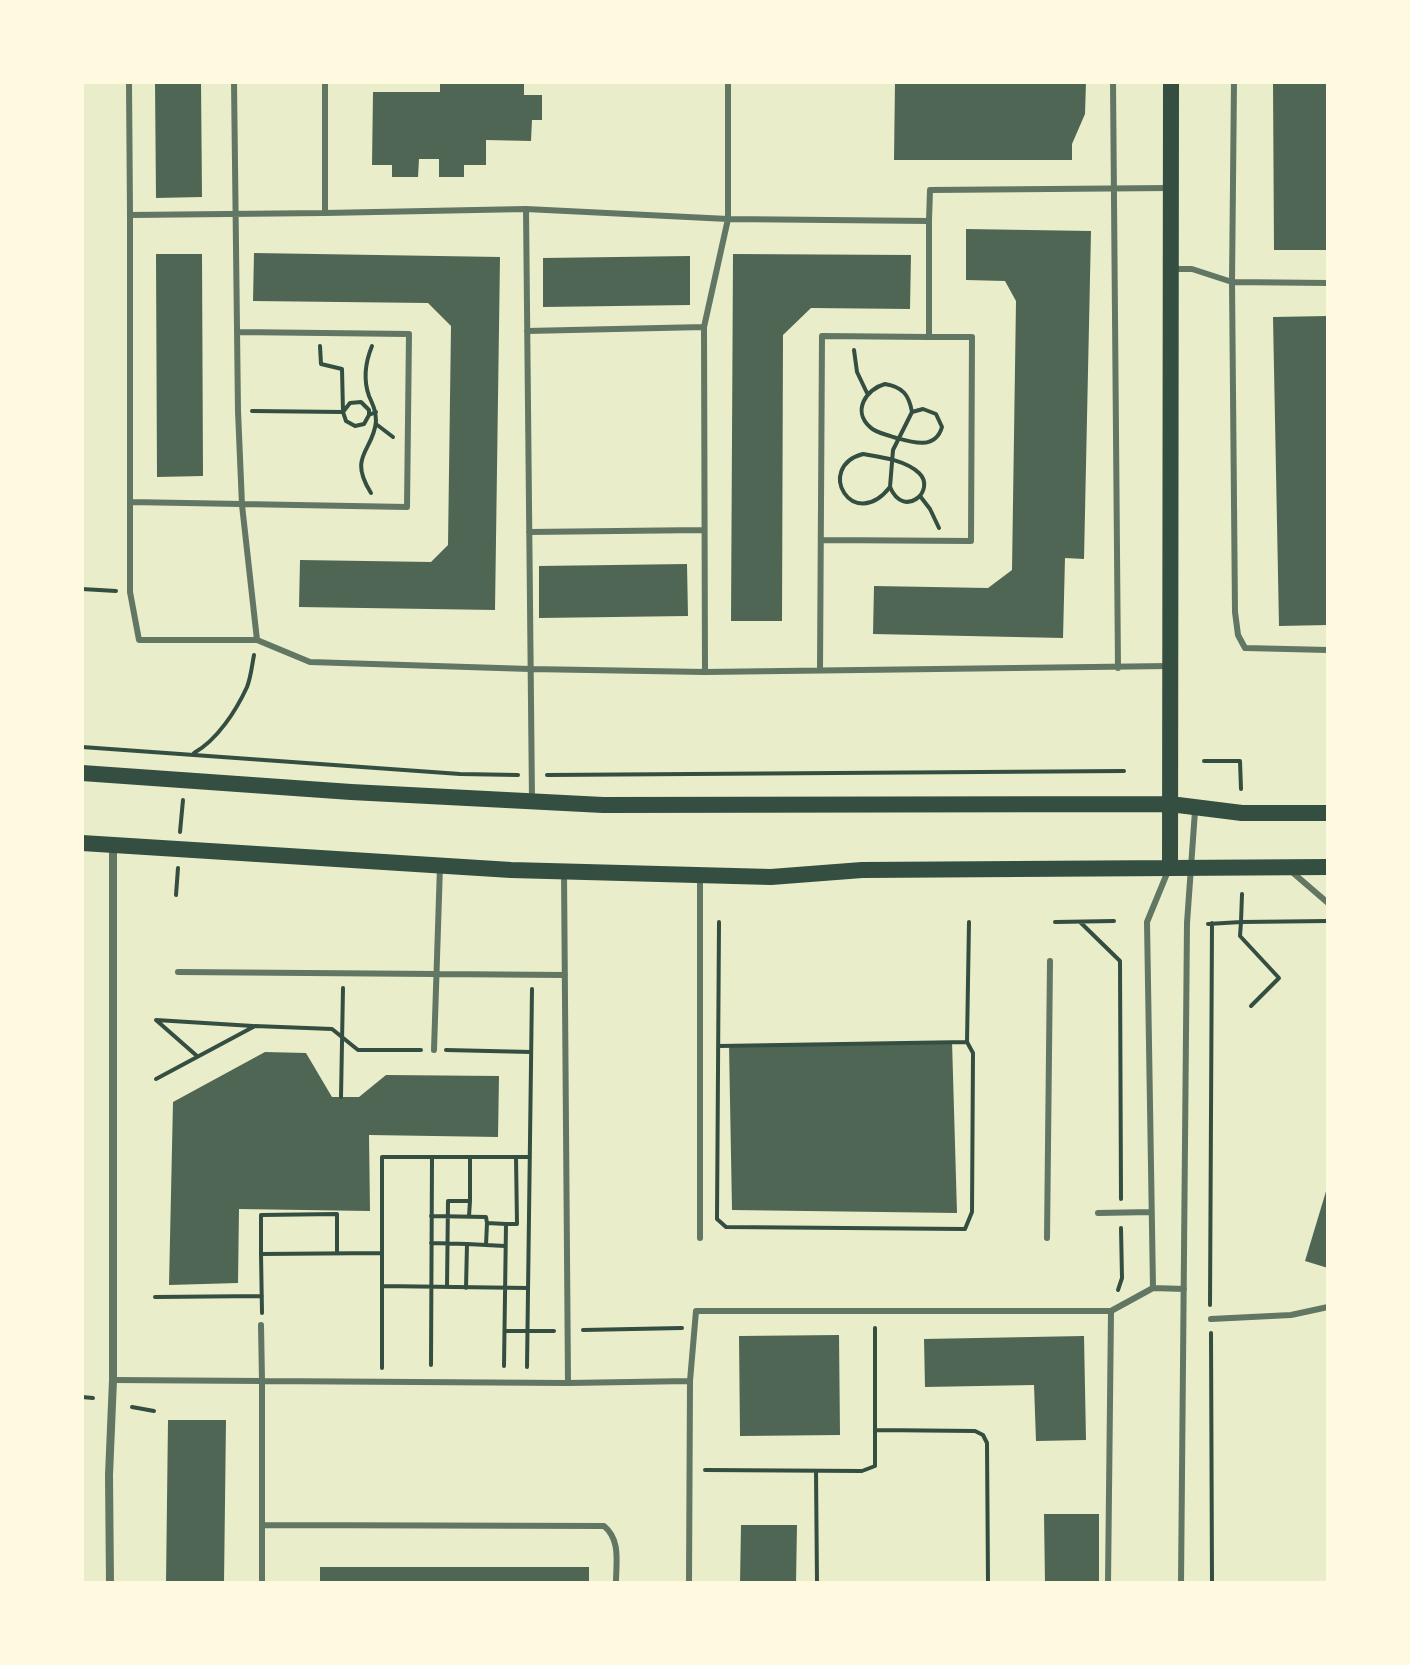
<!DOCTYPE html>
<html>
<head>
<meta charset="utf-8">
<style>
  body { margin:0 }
  #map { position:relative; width:1410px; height:1665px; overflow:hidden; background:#e9edc9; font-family:"IBM Plex Sans",sans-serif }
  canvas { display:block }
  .frame { position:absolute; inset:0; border:84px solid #fefae0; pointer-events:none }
</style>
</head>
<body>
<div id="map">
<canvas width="1410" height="1665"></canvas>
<div class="frame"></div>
</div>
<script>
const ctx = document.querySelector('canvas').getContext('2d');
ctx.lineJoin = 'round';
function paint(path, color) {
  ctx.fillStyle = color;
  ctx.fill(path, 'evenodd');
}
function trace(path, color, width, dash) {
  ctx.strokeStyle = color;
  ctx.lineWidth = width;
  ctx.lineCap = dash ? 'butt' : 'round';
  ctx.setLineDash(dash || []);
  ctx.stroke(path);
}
paint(new Path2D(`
  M 155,82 L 201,82 L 202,197 L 156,198 Z
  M 440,82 L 524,82 L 524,95 L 542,95 L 542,120 L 532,120 L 531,141 L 486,140 L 486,165 L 464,165 L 464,177 L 439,177 L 439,159 L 419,159 L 418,177 L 392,177 L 392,165 L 372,165 L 373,92 L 440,92 Z
  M 895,82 L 1086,82 L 1085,114 L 1072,144 L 1072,160 L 894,160 Z
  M 1273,82 L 1328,82 L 1328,250 L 1274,250 Z
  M 966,229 L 1091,231 L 1084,559 L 1065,558 L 1063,638 L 873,634 L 874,586 L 988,588 L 1012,570 L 1016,301 L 1005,281 L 966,280 Z
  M 254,253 L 500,257 L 495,610 L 299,607 L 300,560 L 431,562 L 448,545 L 451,326 L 428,303 L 253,301 Z
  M 156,254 L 202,254 L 203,476 L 157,477 Z
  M 733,254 L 911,255 L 910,309 L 811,308 L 783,335 L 782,621 L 731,621 Z
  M 690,256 L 690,305 L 543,307 L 543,258 Z
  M 1328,316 L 1328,625 L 1279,626 L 1273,317 Z
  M 687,564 L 688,616 L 539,618 L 539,566 Z
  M 952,1041 L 957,1213 L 732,1210 L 729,1045 Z
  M 265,1052 L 306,1053 L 332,1097 L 359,1097 L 386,1075 L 499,1076 L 498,1137 L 369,1135 L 370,1211 L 239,1209 L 238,1283 L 169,1285 L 173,1102 Z
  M 1327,1188 L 1328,1188 L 1328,1268 L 1305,1261 Z
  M 839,1335 L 840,1435 L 740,1436 L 739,1336 Z
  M 1084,1336 L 1086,1440 L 1036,1441 L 1034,1385 L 925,1387 L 924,1339 Z
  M 168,1420 L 226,1420 L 224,1583 L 166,1583 Z
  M 1044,1514 L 1099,1514 L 1099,1583 L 1045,1583 Z
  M 741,1525 L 797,1525 L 796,1583 L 740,1583 Z
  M 320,1567 L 589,1567 L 589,1583 L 320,1583 Z`), '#4f6655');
trace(new Path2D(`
  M 854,350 L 857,372 L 867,393
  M 885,384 C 903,387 909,395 912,412 L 923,409 L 936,414 L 942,427 C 935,451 911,442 893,437 C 885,434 876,433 870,427 C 852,411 866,389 885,384 Z
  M 252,411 L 343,412 L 342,369 L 321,364 L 320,346
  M 369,415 L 369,410 L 361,402 L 350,403 L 343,412 L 346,421 L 355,426 L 364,424 L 369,415 L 376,412
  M 376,424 L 393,437
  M 863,454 C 881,457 905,460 919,473 C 937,490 904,520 890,487 C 853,534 814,467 863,454 Z
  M 890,487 L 893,450 L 912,412
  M 371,493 C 347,455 374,451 376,421 C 376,411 373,405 369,396 C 363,379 365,363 372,346
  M 920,496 L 930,509 L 939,528
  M 82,589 L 116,591
  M 82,747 L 460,774 L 518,775
  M 194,753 C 217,740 236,711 247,687 C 251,677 252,665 254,655
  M 1204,761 L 1240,761 L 1241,789
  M 547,775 L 1124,771
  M 180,832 L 183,800
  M 176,895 L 178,868
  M 719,922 L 717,1219 L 726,1227 L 965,1229 L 972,1212 L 973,1053 L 967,1042 L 969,922
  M 1055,922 L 1114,921
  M 1080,922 L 1120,961 L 1121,1199
  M 1208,924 L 1241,922 L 1242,894
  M 1251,1006 L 1279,978 L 1240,936 L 1241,922 L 1328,921
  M 719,1046 L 967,1042
  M 446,1050 L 531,1052
  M 197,1056 L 156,1020 L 253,1026
  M 156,1079 L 255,1026 L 332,1029 L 358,1050 L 421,1050
  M 341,1097 L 343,988
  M 431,1216 L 486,1217 L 487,1223 L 506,1224
  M 469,1216 L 470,1201
  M 431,1243 L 467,1244
  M 486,1245 L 487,1223
  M 382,1253 L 382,1157 L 530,1157
  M 261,1254 L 261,1215 L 337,1214 L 337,1253
  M 382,1286 L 528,1288
  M 447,1287 L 448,1201 L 470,1201 L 470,1157
  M 466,1288 L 467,1244 L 505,1246
  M 1118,1290 L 1122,1278 L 1121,1228
  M 155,1297 L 262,1296
  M 1210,1305 L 1212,923
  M 262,1313 L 261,1254 L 382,1253 L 382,1368
  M 583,1330 L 682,1328
  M 505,1331 L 554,1331
  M 1211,1333 L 1212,1583
  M 431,1365 L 432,1157
  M 504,1366 L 506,1224 L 517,1224 L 516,1157
  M 527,1367 L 532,989
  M 82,1397 L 93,1398
  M 132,1407 L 154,1411
  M 875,1430 L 975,1431 L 983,1435 L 987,1443 L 988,1583
  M 705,1470 L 862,1471 L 875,1466 L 875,1328
  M 816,1471 L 817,1583`), '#344e41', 4);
trace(new Path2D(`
  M 129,82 L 130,215 L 325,213
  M 234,82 L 238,411 L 242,505 L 257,640 L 310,662 L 530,669 L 705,672 L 1169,666
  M 325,82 L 325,213 L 526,209 L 728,219 L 728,82
  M 1113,82 L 1118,668
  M 1234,82 L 1232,282 L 1235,612 L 1238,635 L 1245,648 L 1328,650
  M 526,209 L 532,801
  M 130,215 L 130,592 L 139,640 L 257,640
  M 1174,269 L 1192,269 L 1232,282 L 1328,283
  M 527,331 L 704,327
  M 130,502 L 407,507 L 409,334 L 237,332
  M 529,532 L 704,530
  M 821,540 L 971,541 L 972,337 L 929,337
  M 820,670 L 822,336 L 929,337 L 929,221
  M 705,672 L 704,327 L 728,219 L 929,221 L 930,190 L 1169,188
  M 564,872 L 568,1383
  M 1292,872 L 1328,903
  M 178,972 L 565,975
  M 434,1050 L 440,866
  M 1098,1213 L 1151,1212
  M 700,1238 L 700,875
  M 1047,1238 L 1050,961
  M 1153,1288 L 1184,1289
  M 1211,1319 L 1291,1315 L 1328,1307
  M 113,1380 L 262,1381 L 261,1325
  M 690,1381 L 696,1311 L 1111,1311
  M 262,1525 L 604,1526 C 621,1540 616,1562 616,1583
  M 262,1583 L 262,1381 L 568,1383 L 690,1381 L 689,1583
  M 1108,1583 L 1111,1311 L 1153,1288 L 1147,922 L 1168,871
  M 1181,1583 L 1187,923 L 1195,811`), '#617663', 6);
trace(new Path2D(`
  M 110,1583 L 109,1475 L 113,1380 L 113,845`), '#617663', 8);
trace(new Path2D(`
  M 82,773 L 351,792 L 603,805 L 1170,804 L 1242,813 L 1328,813
  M 82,843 L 511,870 L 771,877 L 862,870 L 1328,867
  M 1170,867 L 1171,82`), '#344e41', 16);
</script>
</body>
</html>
